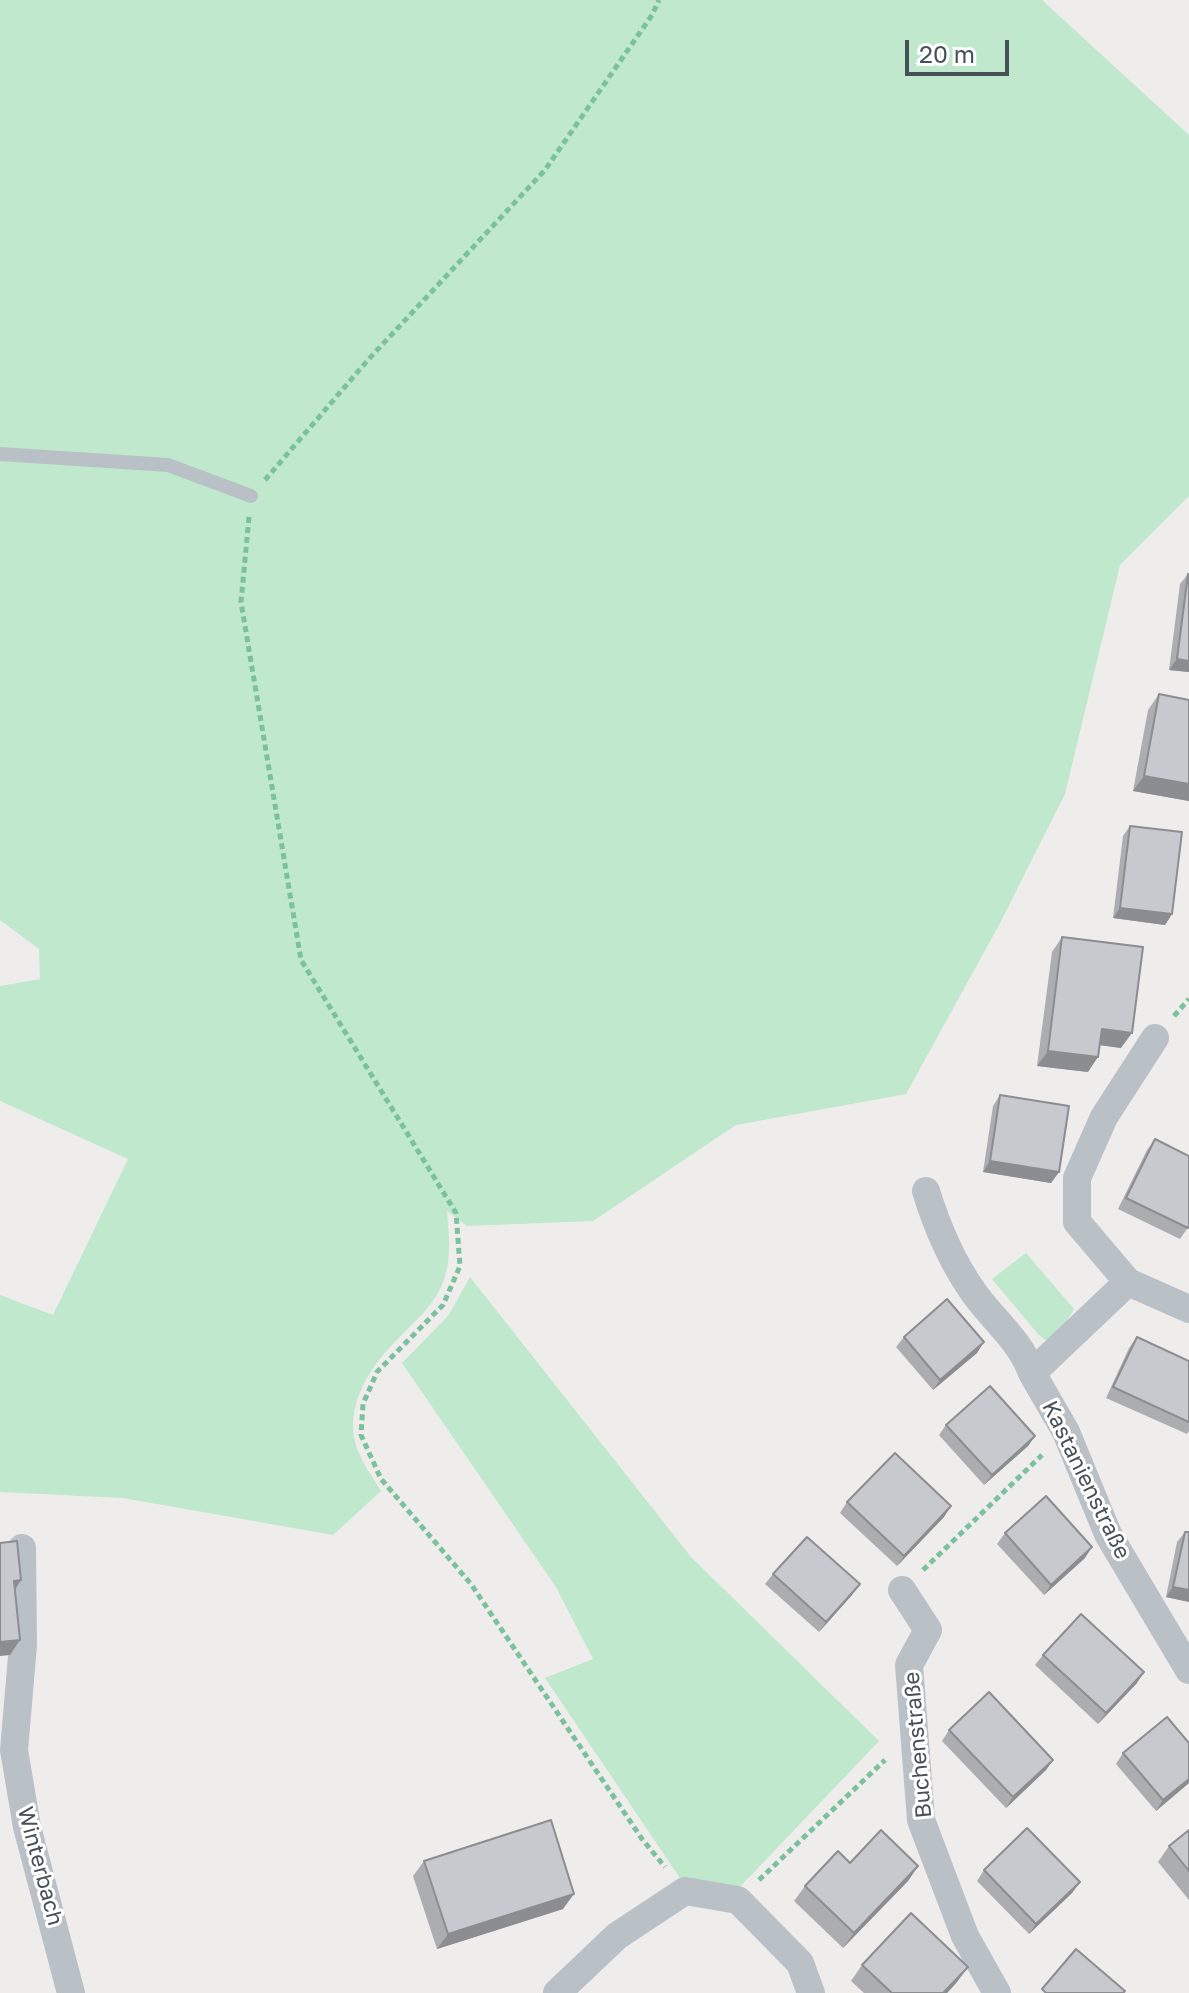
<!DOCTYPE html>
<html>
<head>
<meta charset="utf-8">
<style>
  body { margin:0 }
  #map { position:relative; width:1189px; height:1993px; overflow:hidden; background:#efecec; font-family:"Golos Text",sans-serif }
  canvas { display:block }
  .scale { position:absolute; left:905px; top:40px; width:104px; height:36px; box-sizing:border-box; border:4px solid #475057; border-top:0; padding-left:10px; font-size:24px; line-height:28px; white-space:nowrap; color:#475057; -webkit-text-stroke:6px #fff; paint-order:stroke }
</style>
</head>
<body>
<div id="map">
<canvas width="1189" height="1993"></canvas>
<div class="scale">20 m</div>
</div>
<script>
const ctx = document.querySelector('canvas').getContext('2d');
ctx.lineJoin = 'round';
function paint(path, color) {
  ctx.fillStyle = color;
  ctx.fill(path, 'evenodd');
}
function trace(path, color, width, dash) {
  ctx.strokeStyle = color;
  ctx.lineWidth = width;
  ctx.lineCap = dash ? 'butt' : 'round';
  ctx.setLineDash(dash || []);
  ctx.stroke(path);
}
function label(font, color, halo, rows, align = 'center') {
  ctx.font = font + ' "Golos Text",sans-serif';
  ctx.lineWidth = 6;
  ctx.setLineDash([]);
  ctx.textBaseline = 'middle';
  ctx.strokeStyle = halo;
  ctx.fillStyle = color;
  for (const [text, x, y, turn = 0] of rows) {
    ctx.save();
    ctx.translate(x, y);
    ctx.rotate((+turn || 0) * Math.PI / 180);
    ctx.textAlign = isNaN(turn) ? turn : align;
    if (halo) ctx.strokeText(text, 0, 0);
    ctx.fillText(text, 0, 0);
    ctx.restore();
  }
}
paint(new Path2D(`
  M 0,0 L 1042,0 L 1189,135 L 1189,496 L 1120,565 L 1065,794 L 999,925 L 906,1094 L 736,1125 L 593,1221 L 467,1226 L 447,1211 C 449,1237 452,1261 442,1285 C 432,1308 412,1324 395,1342 C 367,1369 341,1414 359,1453 C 364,1466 374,1479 381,1491 L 333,1535 L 123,1498 L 0,1492 L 0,1295 L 53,1315 L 128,1159 L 0,1101 L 0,986 L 40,979 L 39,949 L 0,920 Z
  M 1026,1253 L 1074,1309 L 1051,1345 L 1038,1334 L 992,1279 Z
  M 470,1277 L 691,1557 L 879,1741 L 737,1890 L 680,1878 L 545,1678 L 593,1659 L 556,1587 L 402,1363 L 448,1316 Z`), '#bfe8cd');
trace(new Path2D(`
  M 265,480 L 367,361 L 545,170 L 652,15 L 659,0
  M 249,517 L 241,602 L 301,960 L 456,1213 L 460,1266 L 443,1305 L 377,1372 L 363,1404 L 361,1435 L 381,1479 L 471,1584 L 642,1839 L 665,1867
  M 1174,1016 L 1189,999
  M 923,1570 L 1042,1455
  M 759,1880 L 885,1760`), '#7bc29c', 5, [6, 4]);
trace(new Path2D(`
  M 0,454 L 168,465 L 251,496`), '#b9c1c7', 14);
trace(new Path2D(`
  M 1155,1038 L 1104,1117 L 1077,1178 L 1077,1222 L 1128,1282 L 1189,1309
  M 926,1191 C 937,1227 952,1262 974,1293 C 994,1321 1020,1340 1032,1373
  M 1128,1282 L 1032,1373 L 1066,1432 L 1108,1534 L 1189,1670
  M 22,1548 L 23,1645 L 14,1750 L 27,1827 L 71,1993
  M 902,1590 L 928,1630 L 909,1665 L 921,1820 L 965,1936 L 997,1993
  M 557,1993 L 617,1936 L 685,1891 L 738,1900 L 800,1963 L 811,1993`), '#b9c1c7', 28);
paint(new Path2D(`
  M 1188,574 L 1189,672 L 1169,670 L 1180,584 Z
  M 1159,694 L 1189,801 L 1133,791 L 1148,710 Z
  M 1130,826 L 1172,914 L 1165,925 L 1113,918 L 1123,836 Z
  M 1062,937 L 1121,1048 L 1100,1045 L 1088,1072 L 1037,1066 L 1052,952 Z
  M 1000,1095 L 1059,1172 L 1051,1183 L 983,1172 L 993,1106 Z
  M 1155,1139 L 1189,1226 L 1180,1239 L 1118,1209 L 1147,1150 Z
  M 904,1337 L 977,1353 L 933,1390 L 896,1347 Z
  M 1137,1337 L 1189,1361 L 1189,1431 L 1187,1434 L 1106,1398 L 1129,1348 Z
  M 946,1425 L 1035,1436 L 1028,1446 L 984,1485 L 939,1435 Z
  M 847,1502 L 944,1517 L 897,1566 L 840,1513 Z
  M 1185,1532 L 1189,1532 L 1189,1602 L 1166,1597 L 1177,1542 Z
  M 1005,1533 L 1085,1558 L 1044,1595 L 997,1544 Z
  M 773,1574 L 852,1595 L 819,1632 L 765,1584 Z
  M 1043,1655 L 1137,1683 L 1098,1724 L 1035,1665 Z
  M 949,1730 L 1053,1760 L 1046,1770 L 1006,1808 L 942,1741 Z
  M 1123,1753 L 1189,1783 L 1156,1811 L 1116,1764 Z
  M 1189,1830 L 1189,1900 L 1158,1862 L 1169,1846 Z
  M 424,1861 L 563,1909 L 437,1949 L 413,1876 Z
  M 850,1863 L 918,1866 L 908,1881 L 843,1948 L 794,1901 L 805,1886 Z
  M 984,1870 L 1080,1882 L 1072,1893 L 1029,1934 L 977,1881 Z
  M 862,1965 L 957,1982 L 947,1993 L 864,1993 L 851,1981 Z`), '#abadb1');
paint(new Path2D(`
  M 1177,659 L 1189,661 L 1189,672 L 1169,670 Z
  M 1144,776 L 1189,784 L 1189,801 L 1133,791 Z
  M 1120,908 L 1172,914 L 1165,925 L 1113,918 Z
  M 1102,1029 L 1132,1033 L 1121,1048 L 1091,1044 Z
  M 1048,1051 L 1098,1057 L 1088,1072 L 1037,1066 Z
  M 990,1161 L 1059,1172 L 1051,1183 L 983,1172 Z
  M 984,1342 L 977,1353 L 933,1390 L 940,1380 Z
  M 1035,1436 L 1028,1446 L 984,1485 L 992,1475 Z
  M 951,1506 L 944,1517 L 897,1566 L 904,1556 Z
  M 1092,1547 L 1085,1558 L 1044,1595 L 1051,1585 Z
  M 21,1580 L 11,1596 L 14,1581 Z
  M 860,1584 L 852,1595 L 819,1632 L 826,1622 Z
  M 1173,1587 L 1189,1590 L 1189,1602 L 1166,1597 Z
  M 20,1640 L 10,1655 L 0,1656 L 0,1642 Z
  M 1144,1672 L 1137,1683 L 1098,1724 L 1106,1713 Z
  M 1053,1760 L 1046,1770 L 1006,1808 L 1013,1797 Z
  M 1189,1779 L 1189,1783 L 1156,1811 L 1163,1800 Z
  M 918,1866 L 908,1881 L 843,1948 L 854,1933 Z
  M 1080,1882 L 1072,1893 L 1029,1934 L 1036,1924 Z
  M 574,1894 L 563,1909 L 437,1949 L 448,1934 Z
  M 968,1967 L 957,1982 L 947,1993 L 943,1993 Z`), '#8b8d90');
const building = new Path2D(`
  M 1188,574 L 1189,574 L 1189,661 L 1177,659 Z
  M 1159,694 L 1189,700 L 1189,784 L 1144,776 Z
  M 1130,826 L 1182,832 L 1172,914 L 1120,908 Z
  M 1062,937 L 1143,947 L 1132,1033 L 1102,1029 L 1098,1057 L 1048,1051 Z
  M 1000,1095 L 1069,1106 L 1059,1172 L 990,1161 Z
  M 1155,1139 L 1189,1156 L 1189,1226 L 1188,1228 L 1126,1198 Z
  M 947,1299 L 984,1342 L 940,1380 L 904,1337 Z
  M 1137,1337 L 1189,1361 L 1189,1422 L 1113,1387 Z
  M 990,1386 L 1035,1436 L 992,1475 L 946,1425 Z
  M 895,1453 L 951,1506 L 904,1556 L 847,1502 Z
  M 1046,1496 L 1092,1547 L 1051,1585 L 1005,1533 Z
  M 1185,1532 L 1189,1532 L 1189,1590 L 1173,1587 Z
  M 807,1537 L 860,1584 L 826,1622 L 773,1574 Z
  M 17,1541 L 21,1580 L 14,1581 L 20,1640 L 0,1642 L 0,1543 Z
  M 1081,1614 L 1144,1672 L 1106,1713 L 1043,1655 Z
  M 989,1692 L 1053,1760 L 1013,1797 L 949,1730 Z
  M 1167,1717 L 1189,1743 L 1189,1779 L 1163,1800 L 1123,1753 Z
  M 551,1820 L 574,1894 L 448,1934 L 424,1861 Z
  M 1027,1828 L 1080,1882 L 1036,1924 L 984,1870 Z
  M 881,1830 L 918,1866 L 854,1933 L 805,1886 L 838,1851 L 850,1863 Z
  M 1189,1830 L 1189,1871 L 1169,1846 Z
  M 911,1913 L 968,1967 L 943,1993 L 892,1993 L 862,1965 Z
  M 1076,1949 L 1125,1991 L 1123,1993 L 1046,1993 L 1042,1989 Z`);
paint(building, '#c7c9ce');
trace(building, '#8b8d90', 2);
label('22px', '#475057', '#fff', [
  ["Kastanienstraße",1086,1480,64],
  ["Buchenstraße",918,1745,-95],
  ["Winterbach",40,1866,75]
]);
</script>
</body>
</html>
